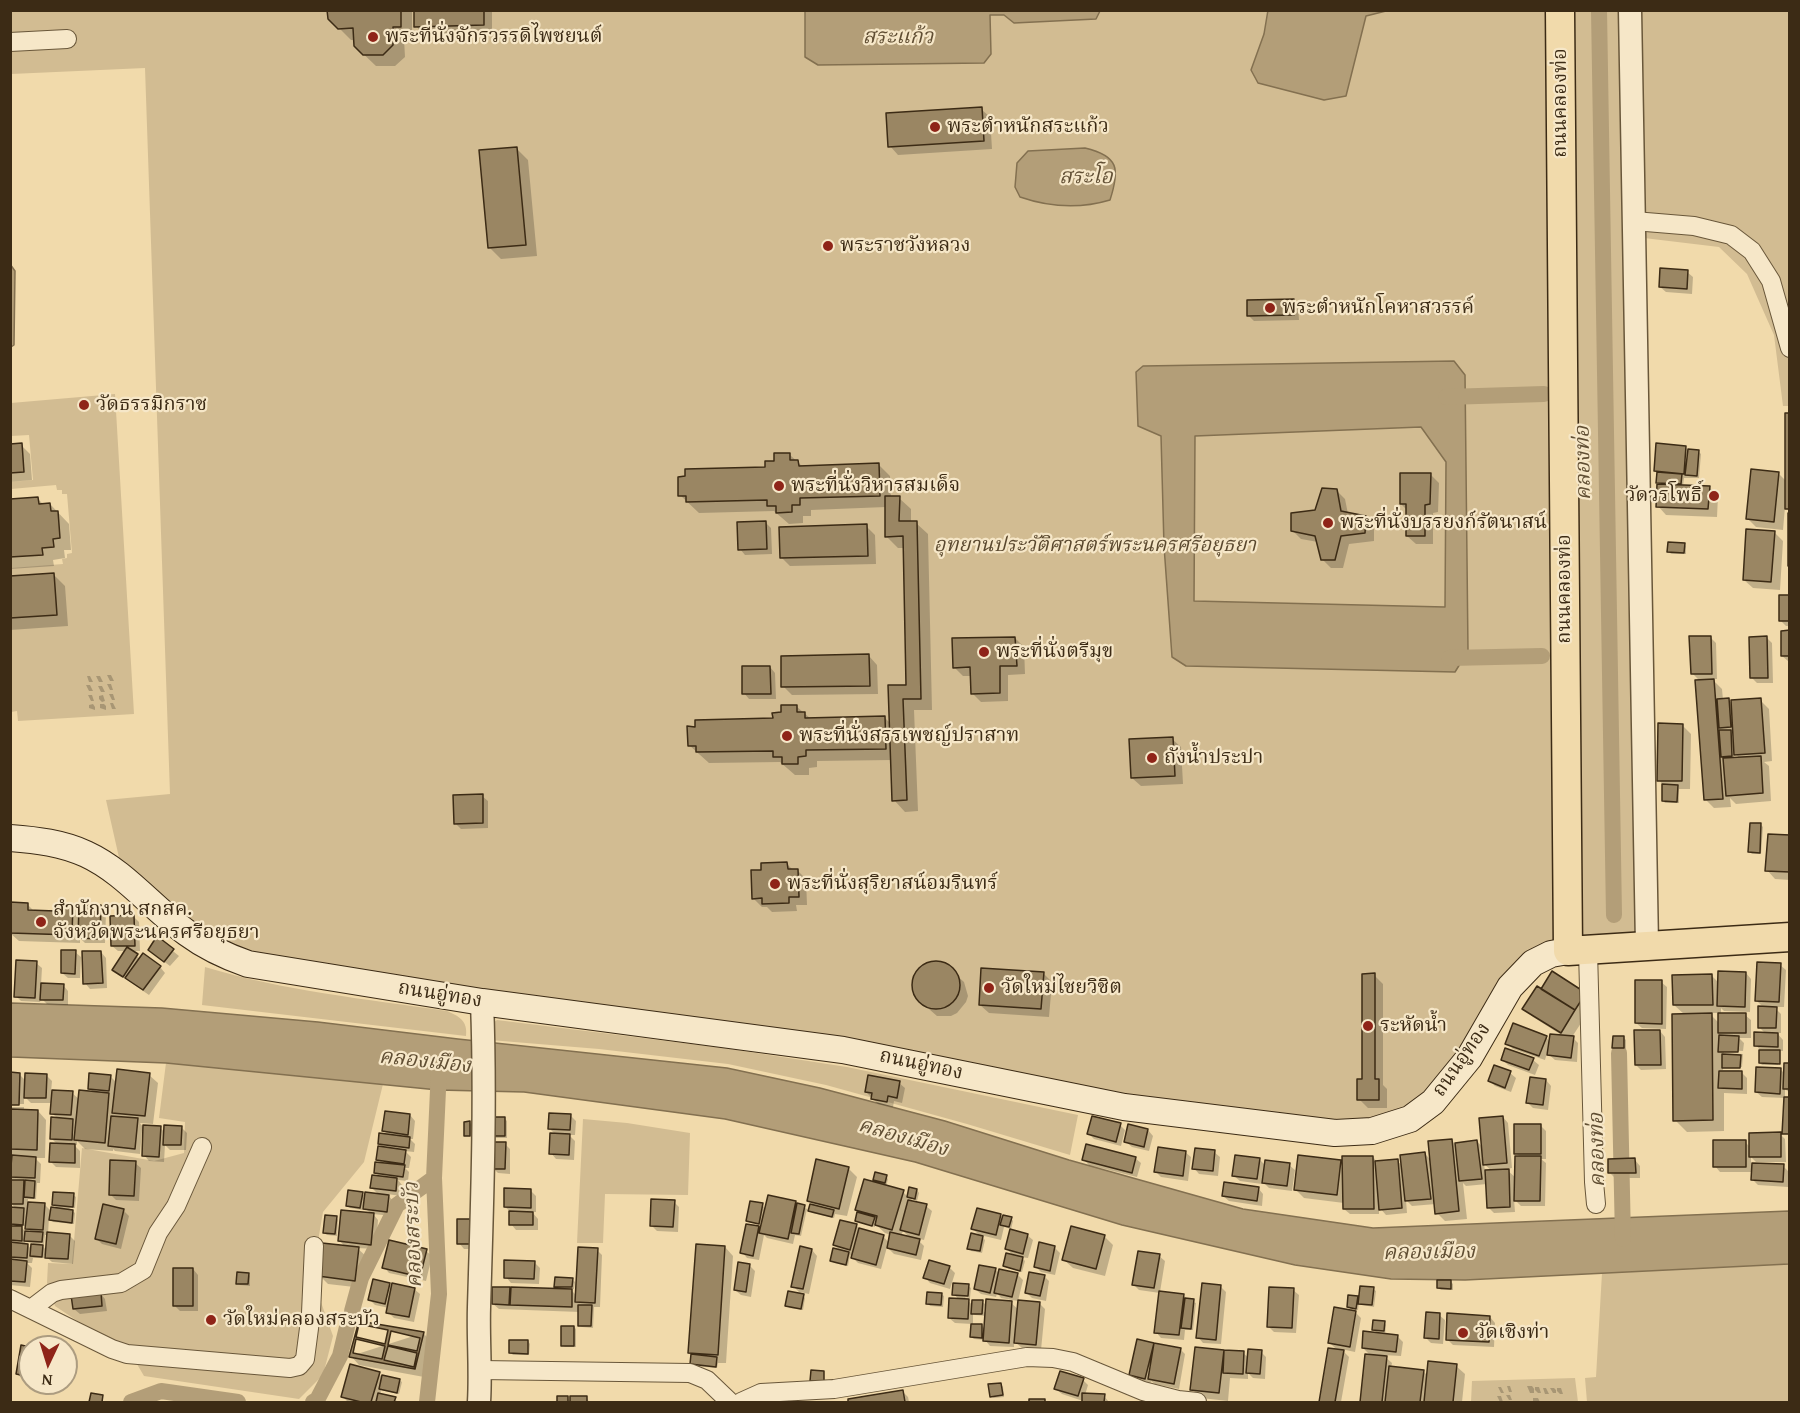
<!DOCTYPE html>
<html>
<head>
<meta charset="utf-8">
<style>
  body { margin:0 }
  #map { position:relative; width:1800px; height:1413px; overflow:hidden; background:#f1daab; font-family:"Gentium Book Plus",serif }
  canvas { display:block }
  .frame { position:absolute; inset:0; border:12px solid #3c2b15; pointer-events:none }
  .north { position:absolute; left:18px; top:1335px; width:60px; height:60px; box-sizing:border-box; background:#f6e7c8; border:2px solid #ac9c80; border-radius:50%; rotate:184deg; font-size:16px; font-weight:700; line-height:24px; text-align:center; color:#3c2b15 }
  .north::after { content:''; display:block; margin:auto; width:21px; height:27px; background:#8f2418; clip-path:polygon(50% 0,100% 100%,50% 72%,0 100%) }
</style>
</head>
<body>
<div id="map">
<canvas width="1800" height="1413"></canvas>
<div class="frame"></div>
<div class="north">N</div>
</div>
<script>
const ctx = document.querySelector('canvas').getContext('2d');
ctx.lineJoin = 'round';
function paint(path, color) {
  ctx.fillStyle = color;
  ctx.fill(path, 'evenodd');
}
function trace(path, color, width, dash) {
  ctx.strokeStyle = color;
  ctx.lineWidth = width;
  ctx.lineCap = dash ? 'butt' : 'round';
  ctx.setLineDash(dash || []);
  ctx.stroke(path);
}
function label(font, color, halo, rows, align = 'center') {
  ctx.font = font + ' "Gentium Book Plus","Noto Serif Thai",serif';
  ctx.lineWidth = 4.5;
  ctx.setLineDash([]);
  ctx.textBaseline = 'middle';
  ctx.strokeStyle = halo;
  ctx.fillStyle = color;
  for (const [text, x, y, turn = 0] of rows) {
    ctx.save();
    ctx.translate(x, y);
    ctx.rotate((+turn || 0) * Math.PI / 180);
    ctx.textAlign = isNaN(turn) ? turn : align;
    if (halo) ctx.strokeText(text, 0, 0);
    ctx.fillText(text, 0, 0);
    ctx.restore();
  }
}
paint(new Path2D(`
  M 10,11 L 1789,11 L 1789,406 L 1783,406 L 1774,335 L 1747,274 L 1719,247 L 1644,238 L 1639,933 L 1494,989 L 1450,1066 L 1428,1090 L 1402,1108 L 1373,1121 L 1334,1124 L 1125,1099 L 259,959 L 209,937 L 120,862 L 106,800 L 170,794 L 145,68 L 11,74 Z
  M 115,394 L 134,714 L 18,721 L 17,711 L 11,712 L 11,568 L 63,564 L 62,559 L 67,558 L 67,554 L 72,553 L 67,494 L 62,494 L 62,490 L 57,490 L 56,485 L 11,489 L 11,482 L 33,480 L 29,435 L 11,436 L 11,403 Z
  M 205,967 C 284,991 366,999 447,1011 C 459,1016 468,1021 466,1036 L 202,1005 Z
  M 497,1020 L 724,1048 L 847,1067 L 1078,1115 L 1070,1155 L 967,1124 L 826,1085 L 728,1064 L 599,1049 L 490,1040 L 491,1024 Z
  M 166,1063 L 383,1084 L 364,1162 L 323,1212 L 317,1247 L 317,1291 L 333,1336 L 323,1375 L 299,1399 L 144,1376 L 134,1359 L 55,1306 L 47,1283 L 48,1263 L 72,1264 L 82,1148 L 154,1161 L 184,1153 L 185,1122 L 159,1118 Z
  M 583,1119 L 627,1123 L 690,1133 L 688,1195 L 605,1194 L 603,1243 L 577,1243 Z
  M 1789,1264 L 1789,1402 L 1587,1402 L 1585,1378 L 1596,1377 L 1602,1273 Z
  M 1575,1378 L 1578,1402 L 1471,1402 L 1472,1381 Z`), '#d2bc92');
const water = new Path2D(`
  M 1268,10 L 1386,10 L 1386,11 L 1366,16 L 1346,96 L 1324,100 L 1258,83 L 1251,70 L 1264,34 Z
  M 805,11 L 805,10 L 1100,11 L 1096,19 L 1014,23 L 1004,15 L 990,15 L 991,54 L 984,63 L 818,65 L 805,57 Z
  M 1085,148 C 1119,156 1120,169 1110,200 C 1080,209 1049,207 1020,197 L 1015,187 L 1017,163 L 1028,151 Z
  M 10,264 L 15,271 L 14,345 L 11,347 Z
  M 1454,361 L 1465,375 L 1468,651 L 1455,672 L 1186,666 L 1172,657 L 1164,546 L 1161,436 L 1138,426 L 1136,372 L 1143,366 ZM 1421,427 L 1446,462 L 1445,607 L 1194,601 L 1195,436 Z
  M 11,1003 L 162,1008 L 318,1022 L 458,1039 L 727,1068 L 820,1088 L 945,1121 L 1069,1160 L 1243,1209 L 1373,1228 L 1789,1211 L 1789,1264 L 1465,1280 L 1391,1279 L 1295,1265 L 1122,1225 L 915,1162 L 725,1119 L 524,1092 L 438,1090 L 166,1063 L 11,1057 Z`);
paint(water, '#b39e78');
trace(water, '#837050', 1.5);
paint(new Path2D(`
  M 329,10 L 412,10 L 412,38 L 404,39 L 405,57 L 395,66 L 376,66 L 355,46 L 355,40 L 351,40 L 329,18 Z
  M 415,10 L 492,10 L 492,33 L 424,35 L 416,26 Z
  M 981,109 L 990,117 L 992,149 L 898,155 L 890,146 Z
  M 516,148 L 528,160 L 537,256 L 501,259 L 490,248 Z
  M 1687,272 L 1693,277 L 1692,294 L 1666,292 L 1660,287 Z
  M 1293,300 L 1298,306 L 1299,320 L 1254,321 L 1249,316 Z
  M 1790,415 L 1790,512 L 1785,507 L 1783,530 L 1756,527 L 1748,519 L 1778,473 L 1786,481 Z
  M 21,445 L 30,454 L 32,480 L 10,482 L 10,446 Z
  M 1685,447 L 1689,451 L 1698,451 L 1701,454 L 1699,478 L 1684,478 L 1683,486 L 1709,487 L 1718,496 L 1717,517 L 1666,515 L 1658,506 L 1661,485 L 1658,482 L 1658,474 L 1655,471 Z
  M 789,454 L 803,467 L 879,465 L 890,476 L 891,498 L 899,498 L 911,509 L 911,523 L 916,523 L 928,534 L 932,710 L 914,710 L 918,811 L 905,812 L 894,800 L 892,760 L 817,761 L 817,767 L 809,768 L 809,775 L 795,775 L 780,762 L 709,763 L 689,745 L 774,720 L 796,706 L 811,719 L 885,718 L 891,724 L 907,686 L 904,548 L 898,548 L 886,536 L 886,507 L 811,510 L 811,516 L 803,516 L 803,523 L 789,524 L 774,511 L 699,513 L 680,495 L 767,468 Z
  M 1430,474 L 1439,483 L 1438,512 L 1433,513 L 1433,544 L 1416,544 L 1407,536 L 1407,510 L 1401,504 Z
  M 1336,490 L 1345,499 L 1348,514 L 1365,517 L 1374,526 L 1374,541 L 1349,544 L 1343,568 L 1331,568 L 1322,559 L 1318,542 L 1301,539 L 1292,530 L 1316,512 Z
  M 38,499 L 44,505 L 50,504 L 69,524 L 71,550 L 64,550 L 65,558 L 53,560 L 54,566 L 10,569 L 10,501 Z
  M 765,522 L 771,528 L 772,554 L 745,555 L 740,549 Z
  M 866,526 L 875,535 L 876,564 L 790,566 L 781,557 Z
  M 1774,532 L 1783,541 L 1780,590 L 1753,588 L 1744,580 Z
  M 1684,544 L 1686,546 L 1686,554 L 1671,554 L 1669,551 Z
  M 53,574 L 65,586 L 68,626 L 10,630 L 10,577 Z
  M 1790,596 L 1790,626 L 1786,626 L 1781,621 Z
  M 1790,632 L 1790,661 L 1788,661 L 1782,656 Z
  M 1710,637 L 1716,643 L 1717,679 L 1712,679 L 1722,689 L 1723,700 L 1728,700 L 1731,702 L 1760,700 L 1769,709 L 1772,761 L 1764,762 L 1769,766 L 1771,801 L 1736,804 L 1730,798 L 1731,807 L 1714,808 L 1705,799 L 1700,681 L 1693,674 ZM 1734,752 L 1740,759 L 1734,759 Z
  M 1015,638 L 1024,647 L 1025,674 L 1008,675 L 1008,701 L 981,702 L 973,694 L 972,676 L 963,676 L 954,667 Z
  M 1767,638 L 1772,643 L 1773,683 L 1757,683 L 1752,678 Z
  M 869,656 L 877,665 L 878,694 L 792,695 L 783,686 Z
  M 770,667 L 775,673 L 776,699 L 749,699 L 744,693 Z
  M 107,675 L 111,675 L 114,681 L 110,681 Z
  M 87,676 L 90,676 L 93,682 L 89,682 Z
  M 96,676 L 100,676 L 103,682 L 99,682 Z
  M 107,684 L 111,684 L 113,690 L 110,690 Z
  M 86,685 L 90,685 L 93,691 L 89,691 Z
  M 98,686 L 102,686 L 105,692 L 101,692 Z
  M 109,694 L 113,694 L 115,700 L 112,700 Z
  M 88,695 L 92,695 L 94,701 L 91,701 Z
  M 103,695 L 105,701 L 102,702 L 106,706 L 106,710 L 100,708 L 100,704 L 104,704 L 99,699 L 99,696 Z
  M 110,703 L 113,703 L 116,709 L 112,709 Z
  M 93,704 L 95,707 L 95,710 L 89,708 L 89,705 Z
  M 1682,725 L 1691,734 L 1690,789 L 1679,789 L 1679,803 L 1665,803 L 1663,800 L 1664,786 L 1659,780 Z
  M 1172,739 L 1181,747 L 1183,784 L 1141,786 L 1132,778 Z
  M 482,796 L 488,801 L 488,828 L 461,829 L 455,823 Z
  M 1761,825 L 1763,827 L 1761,854 L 1752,854 L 1749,851 Z
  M 1790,837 L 1790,880 L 1775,879 L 1767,870 Z
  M 787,864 L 793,870 L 797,870 L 806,879 L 807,905 L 796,905 L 797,911 L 772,912 L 767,907 L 762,907 L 753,898 L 763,871 Z
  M 27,904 L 34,911 L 58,912 L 73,906 L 80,913 L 101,907 L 106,912 L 105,943 L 85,943 L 80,938 L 80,943 L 19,941 L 10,933 Z
  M 133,916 L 139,922 L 140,951 L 130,951 L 140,959 L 160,967 L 165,973 L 149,995 L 120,975 L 127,951 L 118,951 L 112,946 Z
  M 158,939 L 179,956 L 170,966 L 155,955 Z
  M 75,952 L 81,957 L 80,978 L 68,978 L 62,973 Z
  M 101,952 L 106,958 L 107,988 L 90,989 L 85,983 Z
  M 36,963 L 42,968 L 41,985 L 63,985 L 68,991 L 68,1005 L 47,1004 L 41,998 L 40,1002 L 21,1001 L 16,996 Z
  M 930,963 L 944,964 L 964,982 L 968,996 L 966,1002 L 957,1013 L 951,1016 L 937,1016 L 922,1003 L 914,991 L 914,977 L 923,966 Z
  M 1780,965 L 1786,970 L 1784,1007 L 1774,1007 L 1781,1014 L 1781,1033 L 1777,1033 L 1783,1040 L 1783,1051 L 1778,1051 L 1778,1065 L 1762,1065 L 1760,1063 L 1760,1050 L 1756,1045 L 1766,1034 L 1759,1027 L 1764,1008 L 1757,1001 Z
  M 1043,973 L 1052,982 L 1049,1017 L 989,1013 L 980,1005 Z
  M 1746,973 L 1751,979 L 1750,1012 L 1724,1011 L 1721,1008 L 1721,1015 L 1745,1015 L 1751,1020 L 1751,1038 L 1739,1038 L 1744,1043 L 1743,1051 L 1724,1050 L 1724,1053 L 1743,1054 L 1742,1067 L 1723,1066 L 1723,1070 L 1742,1070 L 1739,1070 L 1747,1078 L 1747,1094 L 1724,1093 L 1724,1131 L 1687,1132 L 1675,1120 L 1685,1015 L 1674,1005 L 1712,976 L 1719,983 ZM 1709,1013 L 1719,1013 L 1719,1023 Z
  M 1374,975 L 1383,984 L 1383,1085 L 1387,1089 L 1387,1108 L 1368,1108 L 1359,1099 L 1363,1081 Z
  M 1661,982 L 1667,987 L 1666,1029 L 1642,1028 L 1636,1023 Z
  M 1591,999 L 1580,1017 L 1583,1020 L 1572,1037 L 1578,1043 L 1577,1062 L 1555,1060 L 1547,1053 L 1545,1060 L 1513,1049 L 1507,1043 L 1546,1037 L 1550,1042 L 1563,1036 L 1533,1017 L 1524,1009 Z
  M 1660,1031 L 1665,1037 L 1666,1069 L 1641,1070 L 1636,1065 Z
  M 1624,1038 L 1626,1040 L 1626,1049 L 1616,1049 L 1614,1047 Z
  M 1503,1060 L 1533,1060 L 1539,1065 L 1535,1075 L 1508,1065 Z
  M 1790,1065 L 1790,1093 L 1785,1089 L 1785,1098 L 1762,1097 L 1756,1092 L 1778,1071 L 1781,1070 L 1785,1074 Z
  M 1510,1073 L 1516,1078 L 1511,1092 L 1495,1086 L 1490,1081 Z
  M 19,1074 L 26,1081 L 46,1075 L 52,1081 L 51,1092 L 72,1093 L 80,1100 L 94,1093 L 89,1088 L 110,1076 L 117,1083 L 149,1075 L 158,1083 L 153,1124 L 140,1123 L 143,1127 L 160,1127 L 165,1133 L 181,1127 L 187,1133 L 186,1150 L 170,1150 L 165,1145 L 164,1162 L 149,1161 L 144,1155 L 145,1132 L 142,1131 L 140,1154 L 115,1151 L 113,1149 L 113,1151 L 85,1149 L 77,1141 L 77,1145 L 74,1145 L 80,1151 L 80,1168 L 56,1167 L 50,1161 L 58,1145 L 51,1138 L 58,1119 L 52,1113 L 52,1103 L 31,1103 L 24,1096 L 24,1104 L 10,1104 Z
  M 1546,1080 L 1551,1086 L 1548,1110 L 1533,1108 L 1528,1103 Z
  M 899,1083 L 905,1088 L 902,1103 L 894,1101 L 893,1107 L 878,1104 L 866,1092 Z
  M 10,1107 L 24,1107 L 24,1111 L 38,1111 L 46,1120 L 45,1158 L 35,1158 L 41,1164 L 40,1183 L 37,1183 L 36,1199 L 28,1199 L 28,1203 L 44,1204 L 52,1212 L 59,1210 L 53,1204 L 73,1195 L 76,1197 L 75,1208 L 69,1208 L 75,1213 L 74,1224 L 53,1222 L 49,1218 L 48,1234 L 69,1235 L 75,1241 L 73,1264 L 52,1262 L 44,1255 L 44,1258 L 33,1258 L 32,1263 L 27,1263 L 32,1268 L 30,1287 L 10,1285 L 10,1227 L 13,1228 L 10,1226 L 10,1208 L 16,1209 L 11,1203 ZM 20,1226 L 27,1226 L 31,1232 L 26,1232 ZM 45,1235 L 48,1235 L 47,1251 L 40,1243 L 44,1244 ZM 25,1242 L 33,1243 L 32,1250 Z
  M 410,1115 L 415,1121 L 413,1139 L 410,1139 L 415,1144 L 414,1152 L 405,1151 L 411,1157 L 409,1168 L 405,1168 L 409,1172 L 408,1181 L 398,1180 L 402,1185 L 401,1196 L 387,1194 L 394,1202 L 392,1216 L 373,1214 L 378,1220 L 376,1249 L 357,1248 L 367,1257 L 363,1288 L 328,1284 L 320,1276 L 345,1247 L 340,1241 L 371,1214 L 363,1206 L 362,1210 L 350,1208 L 347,1206 L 362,1193 L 366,1198 L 379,1195 L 372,1188 L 380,1177 L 376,1173 L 383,1164 L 378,1159 L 384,1149 L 379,1144 L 389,1136 L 384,1131 Z
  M 571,1116 L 576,1121 L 575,1135 L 569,1135 L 575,1141 L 574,1160 L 556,1159 L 551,1153 L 555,1134 L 549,1128 Z
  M 1503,1117 L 1508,1123 L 1512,1168 L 1506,1169 L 1516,1178 L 1520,1157 L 1516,1153 L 1541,1126 L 1546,1131 L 1546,1159 L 1541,1159 L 1546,1163 L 1545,1206 L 1521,1206 L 1514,1199 L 1515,1212 L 1494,1213 L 1488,1207 L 1487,1184 L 1466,1186 L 1463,1183 L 1467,1219 L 1445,1221 L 1437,1213 L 1436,1204 L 1412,1206 L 1406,1200 L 1407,1213 L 1386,1215 L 1379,1207 L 1379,1214 L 1350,1214 L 1344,1209 L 1344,1203 L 1304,1198 L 1296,1190 L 1340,1161 L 1344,1164 L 1373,1157 L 1378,1163 L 1397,1161 L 1403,1166 L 1425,1154 L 1432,1161 L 1451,1140 L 1455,1144 L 1477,1141 L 1483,1148 ZM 1484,1164 L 1492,1171 L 1485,1171 Z
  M 505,1119 L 507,1121 L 507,1138 L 496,1138 L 493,1135 Z
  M 470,1123 L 472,1125 L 472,1137 L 466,1135 Z
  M 1120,1125 L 1125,1130 L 1121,1146 L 1094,1139 L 1089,1134 Z
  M 1148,1130 L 1153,1136 L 1149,1151 L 1132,1147 L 1126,1142 Z
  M 1780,1134 L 1785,1139 L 1786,1162 L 1756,1162 L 1751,1157 L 1751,1165 L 1783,1166 L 1788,1171 L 1788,1187 L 1758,1185 L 1753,1180 L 1753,1172 L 1720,1172 L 1715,1166 L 1745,1142 L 1750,1147 Z
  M 505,1144 L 510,1149 L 510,1174 L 498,1173 L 493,1168 Z
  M 1185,1152 L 1191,1157 L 1188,1181 L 1161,1177 L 1156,1172 Z
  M 1214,1152 L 1220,1157 L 1218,1176 L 1199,1174 L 1194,1168 Z
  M 1135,1158 L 1141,1163 L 1137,1177 L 1089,1165 L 1083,1159 Z
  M 1259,1159 L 1266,1166 L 1289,1165 L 1295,1170 L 1292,1191 L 1269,1188 L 1262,1181 L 1262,1184 L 1240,1181 L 1234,1176 Z
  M 1635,1160 L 1640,1166 L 1640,1178 L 1615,1178 L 1609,1172 Z
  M 135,1163 L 141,1168 L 139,1201 L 116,1200 L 110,1194 Z
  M 848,1168 L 857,1177 L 847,1216 L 835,1214 L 834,1218 L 812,1213 L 810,1211 L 815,1207 L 809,1201 Z
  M 886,1177 L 888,1179 L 886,1187 L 903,1192 L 908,1197 L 917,1190 L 919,1193 L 917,1201 L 912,1199 L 911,1202 L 926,1206 L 932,1211 L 924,1240 L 916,1238 L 924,1246 L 921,1260 L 894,1254 L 887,1247 L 881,1269 L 858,1263 L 850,1255 L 848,1266 L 834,1263 L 832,1261 L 841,1252 L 834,1245 L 856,1225 L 861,1230 L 883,1236 L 889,1243 L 891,1235 L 885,1233 L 875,1224 L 875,1227 L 856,1221 L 862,1215 L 857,1210 L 880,1185 L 874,1179 ZM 903,1231 L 910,1238 L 901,1236 Z
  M 1258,1188 L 1263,1194 L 1262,1206 L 1229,1201 L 1223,1196 Z
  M 530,1190 L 536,1196 L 536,1212 L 532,1212 L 538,1219 L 538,1230 L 516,1230 L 511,1224 L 511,1212 L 505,1207 Z
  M 674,1202 L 679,1207 L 678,1232 L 657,1231 L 651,1225 Z
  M 795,1202 L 807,1209 L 801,1236 L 795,1235 L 793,1244 L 767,1238 L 764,1235 L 759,1260 L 747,1258 L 742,1252 L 747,1225 L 759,1228 L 762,1231 L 763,1225 L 750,1223 L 747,1220 L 762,1205 L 766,1209 Z
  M 123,1210 L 129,1216 L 121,1249 L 102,1244 L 96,1238 Z
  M 1000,1215 L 1004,1218 L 1011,1218 L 1013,1221 L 1011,1229 L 1004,1227 L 1001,1240 L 980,1235 L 985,1240 L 982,1253 L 971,1251 L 969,1248 L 981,1237 L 973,1229 Z
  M 336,1217 L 338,1220 L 337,1236 L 327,1235 L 324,1233 Z
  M 469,1220 L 475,1226 L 475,1249 L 464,1249 L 459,1243 Z
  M 1027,1235 L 1033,1240 L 1028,1258 L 1021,1257 L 1025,1261 L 1022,1272 L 1007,1268 L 1004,1266 L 1014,1257 L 1007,1249 Z
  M 1104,1236 L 1113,1245 L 1105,1276 L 1073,1268 L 1064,1260 Z
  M 725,1247 L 733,1256 L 726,1363 L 718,1363 L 717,1368 L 694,1366 L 692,1364 L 693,1356 L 690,1353 Z
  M 1054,1247 L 1060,1253 L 1055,1275 L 1041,1272 L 1035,1266 Z
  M 597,1250 L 602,1255 L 600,1307 L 594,1307 L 593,1328 L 582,1327 L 579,1325 L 580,1312 L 499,1309 L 493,1304 L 493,1288 L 560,1290 L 556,1286 L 572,1279 L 575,1282 L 574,1289 L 570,1289 L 577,1296 Z
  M 812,1250 L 817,1256 L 809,1294 L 800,1292 L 805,1298 L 803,1310 L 789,1308 L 787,1305 L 802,1295 L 793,1286 Z
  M 426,1251 L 432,1256 L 426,1281 L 389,1273 L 384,1267 Z
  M 1159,1256 L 1165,1261 L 1160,1292 L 1183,1295 L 1188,1300 L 1196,1303 L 1193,1330 L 1185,1330 L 1184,1340 L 1161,1338 L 1156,1332 L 1160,1293 L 1139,1290 L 1134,1285 Z
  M 534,1262 L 540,1268 L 539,1284 L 511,1283 L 506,1277 Z
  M 749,1265 L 755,1271 L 751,1297 L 741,1295 L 735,1290 Z
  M 949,1267 L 955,1273 L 950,1289 L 930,1283 L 925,1277 Z
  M 193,1269 L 198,1275 L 198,1311 L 180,1311 L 175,1306 Z
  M 995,1269 L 1000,1274 L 1017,1274 L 1023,1280 L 1018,1301 L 1001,1298 L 997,1293 L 996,1297 L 981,1294 L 975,1289 Z
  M 248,1274 L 250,1276 L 250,1286 L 240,1285 L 238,1283 Z
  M 1044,1276 L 1049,1281 L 1046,1301 L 1032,1298 L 1027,1293 Z
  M 1451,1282 L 1453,1284 L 1453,1290 L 1441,1290 L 1438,1288 Z
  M 389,1284 L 393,1288 L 414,1289 L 420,1294 L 414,1322 L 394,1318 L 388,1312 L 389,1308 L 375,1305 L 370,1300 Z
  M 968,1286 L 971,1288 L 970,1298 L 965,1297 L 973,1306 L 982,1302 L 985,1304 L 984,1312 L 1011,1303 L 1019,1310 L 1040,1304 L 1045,1309 L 1041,1350 L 1022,1348 L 1014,1341 L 1014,1347 L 990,1346 L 985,1340 L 974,1339 L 971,1337 L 972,1324 L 955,1323 L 949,1318 L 959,1300 L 954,1294 ZM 973,1313 L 975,1315 L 987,1316 L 986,1330 L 982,1326 L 973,1326 Z
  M 1221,1287 L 1226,1292 L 1221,1344 L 1203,1343 L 1198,1337 Z
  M 1373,1289 L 1376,1291 L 1374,1307 L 1362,1305 L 1359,1302 L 1358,1310 L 1352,1309 L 1361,1318 L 1355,1352 L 1341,1349 L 1349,1357 L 1341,1402 L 1320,1402 L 1329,1350 L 1338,1351 L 1330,1343 L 1354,1312 L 1348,1307 L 1357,1297 L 1360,1301 Z
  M 1293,1290 L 1299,1295 L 1296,1333 L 1274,1332 L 1268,1326 Z
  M 100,1293 L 105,1299 L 107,1311 L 80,1314 L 74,1309 Z
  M 941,1294 L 944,1296 L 943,1307 L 930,1306 L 928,1303 Z
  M 1439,1315 L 1445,1320 L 1443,1344 L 1431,1343 L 1426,1338 Z
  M 1490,1317 L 1495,1323 L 1494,1347 L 1453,1345 L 1447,1339 Z
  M 1384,1322 L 1386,1325 L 1385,1335 L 1397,1336 L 1403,1342 L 1401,1356 L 1383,1355 L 1392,1363 L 1391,1368 L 1423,1371 L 1428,1376 L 1456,1366 L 1465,1374 L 1462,1402 L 1362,1402 L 1367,1355 L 1371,1356 L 1363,1348 L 1378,1334 L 1373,1329 Z
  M 574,1327 L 576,1329 L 576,1347 L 565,1347 L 562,1345 Z
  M 423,1333 L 432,1342 L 424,1377 L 359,1365 L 351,1356 Z
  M 528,1341 L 530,1344 L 529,1355 L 513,1355 L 511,1353 Z
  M 1138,1341 L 1180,1349 L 1185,1354 L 1179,1389 L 1155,1384 L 1151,1381 L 1150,1384 L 1136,1380 L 1131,1375 Z
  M 30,1349 L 30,1380 L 23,1379 L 17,1374 Z
  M 1223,1352 L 1226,1354 L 1243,1353 L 1249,1358 L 1261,1352 L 1266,1357 L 1265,1379 L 1253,1378 L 1248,1373 L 1248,1379 L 1230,1378 L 1228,1401 L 1201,1398 L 1192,1389 Z
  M 379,1374 L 383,1378 L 399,1380 L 402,1382 L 399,1394 L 381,1390 L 380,1395 L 395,1398 L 397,1402 L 348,1402 L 343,1397 Z
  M 1083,1380 L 1088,1385 L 1085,1395 L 1104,1396 L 1109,1402 L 1083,1402 L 1083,1401 L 1062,1394 L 1056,1389 Z
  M 44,1383 L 59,1383 L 58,1386 Z
  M 1001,1384 L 1003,1387 L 1004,1397 L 994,1398 L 991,1396 Z
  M 1507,1386 L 1510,1386 L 1512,1392 L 1509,1392 Z
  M 1527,1386 L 1532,1386 L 1535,1390 L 1535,1387 L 1539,1387 L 1541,1393 L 1538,1393 L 1534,1389 L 1534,1393 L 1530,1393 Z
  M 1498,1387 L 1501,1387 L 1504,1393 L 1501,1393 Z
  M 1543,1388 L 1546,1388 L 1549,1394 L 1545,1394 Z
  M 1550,1388 L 1554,1388 L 1557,1391 L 1557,1388 L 1561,1388 L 1563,1394 L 1560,1394 L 1556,1390 L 1556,1393 L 1553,1393 Z
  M 902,1391 L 908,1397 L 909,1402 L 850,1402 L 850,1400 Z
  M 1506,1395 L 1510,1395 L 1512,1400 L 1509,1400 Z
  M 1497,1396 L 1501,1396 L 1503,1402 L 1500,1402 Z
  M 559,1397 L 567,1398 L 571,1402 L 587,1398 L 589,1402 L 559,1402 Z
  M 1533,1398 L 1538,1398 L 1540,1402 L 1533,1402 Z`), '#0003');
trace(new Path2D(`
  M 1599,10 L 1614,915
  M 1446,397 L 1544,394
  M 1449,658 L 1542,656
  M 1619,1053 L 1623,1239
  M 352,1311 L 361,1278 L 397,1205 L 434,1178
  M 131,1402 L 161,1391 L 238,1402
  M 313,1402 L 317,1400 L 340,1356 L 347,1327
  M 427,1402 L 439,1294 L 434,1178 L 439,1068`), '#b39e78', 16);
const building = new Path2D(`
  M 327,10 L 401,10 L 401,27 L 393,27 L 393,45 L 383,55 L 363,55 L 354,46 L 353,28 L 338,29 L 328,19 Z
  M 414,10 L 484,10 L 484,25 L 414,27 Z
  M 982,107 L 984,141 L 888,147 L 886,113 Z
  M 517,147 L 526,245 L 488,248 L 479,150 Z
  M 1660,268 L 1688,270 L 1687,289 L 1659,287 Z
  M 1294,299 L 1294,315 L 1247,316 L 1247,300 Z
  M 1785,413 L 1790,413 L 1790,509 L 1785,509 Z
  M 22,443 L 24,472 L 10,473 L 10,444 Z
  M 1656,443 L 1686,446 L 1684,474 L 1654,471 Z
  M 1688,449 L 1699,450 L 1697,476 L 1685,475 Z
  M 774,453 L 790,453 L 790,460 L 798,460 L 799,466 L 879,463 L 880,496 L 800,498 L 800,505 L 792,505 L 792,512 L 776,513 L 776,506 L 767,506 L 767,500 L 686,502 L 686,496 L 678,496 L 678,477 L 685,476 L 685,469 L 765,467 L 765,461 L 774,461 Z
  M 1751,469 L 1779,472 L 1774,522 L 1746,519 Z
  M 1657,472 L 1682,474 L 1681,484 L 1656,483 Z
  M 1400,473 L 1431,473 L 1430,504 L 1425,505 L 1425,536 L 1406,536 L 1406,504 L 1400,504 Z
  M 1657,484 L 1710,486 L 1708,509 L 1656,507 Z
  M 1322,488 L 1337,489 L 1341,511 L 1366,516 L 1365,533 L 1341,536 L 1335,560 L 1321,560 L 1315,536 L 1291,531 L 1291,513 L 1315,510 Z
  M 885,496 L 900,496 L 899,521 L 917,521 L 921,699 L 903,699 L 907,800 L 892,801 L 888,685 L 906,685 L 903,536 L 885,537 Z
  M 38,497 L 39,504 L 50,503 L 51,511 L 58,511 L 60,538 L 53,539 L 54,547 L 42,548 L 43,555 L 10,557 L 10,499 Z
  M 1788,513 L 1790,513 L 1790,566 L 1788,566 Z
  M 766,521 L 767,549 L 738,550 L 737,522 Z
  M 867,524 L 868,556 L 780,558 L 779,527 Z
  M 1746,529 L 1775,531 L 1771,582 L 1743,580 Z
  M 1668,542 L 1685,543 L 1684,553 L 1667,552 Z
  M 54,573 L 57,615 L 10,618 L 10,576 Z
  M 1779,595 L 1790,595 L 1790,621 L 1779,621 Z
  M 1790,630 L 1790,656 L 1781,656 L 1781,631 Z
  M 1689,636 L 1711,636 L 1712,674 L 1691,674 Z
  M 1767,636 L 1768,678 L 1750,678 L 1749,637 Z
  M 1015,637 L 1017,666 L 1000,666 L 1000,693 L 971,694 L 970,667 L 953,668 L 952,638 Z
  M 869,654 L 870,686 L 781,687 L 781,656 Z
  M 742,666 L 770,666 L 771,694 L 742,694 Z
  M 1714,679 L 1723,799 L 1704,800 L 1695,680 Z
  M 1729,698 L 1731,727 L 1719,728 L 1717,699 Z
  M 1761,698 L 1765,753 L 1734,755 L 1731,700 Z
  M 781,705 L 797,705 L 797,712 L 805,712 L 805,718 L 885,716 L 886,749 L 806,750 L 806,756 L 798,757 L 798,764 L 782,764 L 782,757 L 773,757 L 773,751 L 696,752 L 696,746 L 688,746 L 687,726 L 695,727 L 695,720 L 773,718 L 772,713 L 781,712 Z
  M 1658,723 L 1683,724 L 1682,781 L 1657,781 Z
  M 1719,730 L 1731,730 L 1732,756 L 1721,757 Z
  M 1173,737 L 1175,776 L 1131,778 L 1129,739 Z
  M 1761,756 L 1763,793 L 1726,796 L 1723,758 Z
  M 1662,784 L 1678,785 L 1677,802 L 1662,801 Z
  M 483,794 L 483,823 L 454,824 L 453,795 Z
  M 1750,823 L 1761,823 L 1760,853 L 1748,852 Z
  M 1768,834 L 1790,835 L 1790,872 L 1765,871 Z
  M 787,862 L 788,869 L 798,869 L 799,897 L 789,897 L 789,903 L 762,904 L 762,898 L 752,899 L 751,870 L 761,870 L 761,863 Z
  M 10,902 L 28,903 L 28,910 L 56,911 L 56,904 L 73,904 L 72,935 L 10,933 Z
  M 79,905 L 101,905 L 100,939 L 78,938 Z
  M 134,915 L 135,946 L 111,946 L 110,916 Z
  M 157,936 L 174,949 L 164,962 L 148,950 Z
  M 127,947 L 138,954 L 123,977 L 112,970 Z
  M 61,950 L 76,950 L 75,974 L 61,973 Z
  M 82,951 L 101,951 L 103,983 L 83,984 Z
  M 143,953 L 161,966 L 143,990 L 125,978 Z
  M 16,960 L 37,961 L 35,998 L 14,997 Z
  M912 985a24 24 0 1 1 48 0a24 24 0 1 1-48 0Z
  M 1757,962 L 1781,963 L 1779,1002 L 1755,1001 Z
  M 981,968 L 1044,972 L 1041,1009 L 979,1005 Z
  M 1552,971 L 1586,993 L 1575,1010 L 1541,989 Z
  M 1718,971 L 1746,972 L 1745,1007 L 1717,1006 Z
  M 1375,973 L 1375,1079 L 1379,1079 L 1379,1100 L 1357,1100 L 1357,1079 L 1362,1079 L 1362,974 Z
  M 1712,974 L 1713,1005 L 1673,1005 L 1672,975 Z
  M 1635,980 L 1662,980 L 1662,1024 L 1635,1023 Z
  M 41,983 L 64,984 L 63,1000 L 40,1000 Z
  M 1537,986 L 1575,1010 L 1561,1033 L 1522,1009 Z
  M 1758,1006 L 1777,1007 L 1776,1028 L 1758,1028 Z
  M 1712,1013 L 1713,1120 L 1673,1121 L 1672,1014 Z
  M 1718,1013 L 1746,1013 L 1746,1033 L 1718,1033 Z
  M 1513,1023 L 1547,1036 L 1539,1056 L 1505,1044 Z
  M 1634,1030 L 1660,1030 L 1661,1065 L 1635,1065 Z
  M 1754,1032 L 1778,1033 L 1778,1047 L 1754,1046 Z
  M 1550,1034 L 1574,1036 L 1571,1058 L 1547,1055 Z
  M 1719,1035 L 1739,1036 L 1738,1052 L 1718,1052 Z
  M 1613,1036 L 1624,1036 L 1624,1048 L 1612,1048 Z
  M 1505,1048 L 1534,1058 L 1529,1070 L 1501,1060 Z
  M 1759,1050 L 1780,1050 L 1780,1064 L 1759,1063 Z
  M 1722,1054 L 1741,1055 L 1740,1068 L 1722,1068 Z
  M 1784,1063 L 1790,1063 L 1790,1089 L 1783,1089 Z
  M 1494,1065 L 1511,1071 L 1505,1088 L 1488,1081 Z
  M 1756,1067 L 1781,1068 L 1780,1094 L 1755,1092 Z
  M 117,1069 L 150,1073 L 145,1116 L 112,1113 Z
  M 1719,1071 L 1742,1071 L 1742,1089 L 1718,1088 Z
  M 10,1072 L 20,1073 L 19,1105 L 10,1105 Z
  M 25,1073 L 47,1074 L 46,1098 L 24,1098 Z
  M 89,1073 L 111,1075 L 109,1091 L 88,1089 Z
  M 868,1075 L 900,1081 L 897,1098 L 888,1096 L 887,1102 L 871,1099 L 872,1093 L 865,1092 Z
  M 1530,1077 L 1546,1079 L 1543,1105 L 1526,1103 Z
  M 52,1090 L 73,1091 L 71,1115 L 50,1114 Z
  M 79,1090 L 109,1093 L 105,1143 L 74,1140 Z
  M 1784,1097 L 1790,1097 L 1790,1134 L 1782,1134 Z
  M 10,1109 L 38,1110 L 37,1150 L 10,1149 Z
  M 385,1111 L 410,1114 L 408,1135 L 382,1131 Z
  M 549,1113 L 571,1114 L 570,1130 L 548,1129 Z
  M 111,1116 L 138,1118 L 135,1149 L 108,1146 Z
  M 1092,1116 L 1121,1123 L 1116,1142 L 1087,1134 Z
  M 1503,1116 L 1507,1163 L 1483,1165 L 1479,1118 Z
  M 51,1117 L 73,1119 L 72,1140 L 50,1139 Z
  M 492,1117 L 505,1117 L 505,1136 L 492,1136 Z
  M 470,1121 L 470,1136 L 464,1136 L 464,1122 Z
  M 1128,1124 L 1148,1129 L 1144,1147 L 1124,1142 Z
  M 1514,1124 L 1541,1124 L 1541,1154 L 1514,1154 Z
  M 143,1125 L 161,1126 L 159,1157 L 142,1156 Z
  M 164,1125 L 182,1126 L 181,1145 L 163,1145 Z
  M 1781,1132 L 1781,1157 L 1749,1157 L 1749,1133 Z
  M 379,1133 L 410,1137 L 409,1148 L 378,1144 Z
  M 550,1133 L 570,1134 L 569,1155 L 549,1154 Z
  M 1452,1139 L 1459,1211 L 1435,1214 L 1428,1141 Z
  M 1477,1140 L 1482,1179 L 1459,1181 L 1455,1143 Z
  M 1713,1140 L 1746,1140 L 1746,1167 L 1713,1167 Z
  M 492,1142 L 506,1142 L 505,1169 L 491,1169 Z
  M 50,1143 L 75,1144 L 75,1163 L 49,1162 Z
  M 1086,1144 L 1136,1157 L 1132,1173 L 1082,1160 Z
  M 378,1146 L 406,1150 L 404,1164 L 376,1160 Z
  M 1158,1147 L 1186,1151 L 1183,1176 L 1154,1172 Z
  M 1195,1148 L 1215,1150 L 1213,1171 L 1192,1169 Z
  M 1425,1152 L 1431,1199 L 1405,1201 L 1400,1155 Z
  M 12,1155 L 36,1157 L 35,1178 L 10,1177 Z
  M 1235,1155 L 1260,1158 L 1257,1179 L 1232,1176 Z
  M 1298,1155 L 1341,1160 L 1337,1195 L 1294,1190 Z
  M 1342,1156 L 1373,1156 L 1374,1209 L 1343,1209 Z
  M 1515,1156 L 1541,1156 L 1540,1201 L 1514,1201 Z
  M 1635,1158 L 1636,1173 L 1608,1173 L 1608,1159 Z
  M 816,1159 L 849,1167 L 839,1209 L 807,1201 Z
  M 1398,1159 L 1402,1208 L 1379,1210 L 1375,1161 Z
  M 110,1160 L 136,1161 L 134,1196 L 109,1195 Z
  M 1265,1160 L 1290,1163 L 1287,1186 L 1262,1183 Z
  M 375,1162 L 405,1165 L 403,1177 L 374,1173 Z
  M 1752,1163 L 1784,1164 L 1783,1182 L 1751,1180 Z
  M 1509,1169 L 1510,1207 L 1487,1208 L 1485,1170 Z
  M 875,1172 L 887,1175 L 885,1183 L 873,1180 Z
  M 372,1175 L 397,1178 L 396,1191 L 370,1188 Z
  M 864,1179 L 904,1190 L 892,1230 L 875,1225 L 877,1216 L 855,1210 Z
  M 10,1180 L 24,1180 L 23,1204 L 10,1204 Z
  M 25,1180 L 35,1181 L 34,1198 L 24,1197 Z
  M 1224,1182 L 1259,1187 L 1257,1201 L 1222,1196 Z
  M 909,1187 L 917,1189 L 915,1199 L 907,1197 Z
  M 504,1188 L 531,1189 L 531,1208 L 504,1207 Z
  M 348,1190 L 363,1192 L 360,1208 L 346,1206 Z
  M 53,1192 L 74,1193 L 73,1207 L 52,1205 Z
  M 365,1192 L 389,1195 L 387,1212 L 363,1209 Z
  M 768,1195 L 796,1201 L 788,1239 L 759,1233 Z
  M 651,1199 L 675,1200 L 673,1227 L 650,1226 Z
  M 908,1200 L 927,1204 L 919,1235 L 900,1230 Z
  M 750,1201 L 763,1203 L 759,1224 L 746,1221 Z
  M 28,1202 L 45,1203 L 43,1230 L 25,1229 Z
  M 797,1203 L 805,1205 L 799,1234 L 791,1233 Z
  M 103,1204 L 124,1209 L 116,1244 L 95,1239 Z
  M 810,1204 L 834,1210 L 832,1217 L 808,1211 Z
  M 10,1207 L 24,1208 L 23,1225 L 10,1224 Z
  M 51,1207 L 73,1210 L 72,1223 L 49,1220 Z
  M 977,1208 L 1001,1214 L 996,1235 L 971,1229 Z
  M 341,1210 L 374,1213 L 371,1245 L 338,1241 Z
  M 509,1211 L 533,1212 L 533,1225 L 509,1225 Z
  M 857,1212 L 875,1217 L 872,1226 L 855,1221 Z
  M 325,1215 L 337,1216 L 335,1234 L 323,1233 Z
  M 1003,1215 L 1012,1217 L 1009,1227 L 1000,1225 Z
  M 457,1219 L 470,1219 L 470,1244 L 457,1244 Z
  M 840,1220 L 857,1224 L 850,1250 L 833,1245 Z
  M 746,1224 L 759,1226 L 753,1256 L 740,1253 Z
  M 10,1226 L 22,1226 L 22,1241 L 10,1240 Z
  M 1071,1226 L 1105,1235 L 1096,1269 L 1062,1260 Z
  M 859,1228 L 884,1235 L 876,1265 L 851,1258 Z
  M 1010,1229 L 1028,1234 L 1023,1254 L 1005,1249 Z
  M 25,1231 L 43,1232 L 42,1242 L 24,1241 Z
  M 47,1232 L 70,1234 L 68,1259 L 45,1258 Z
  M 890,1232 L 920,1239 L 916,1255 L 887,1248 Z
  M 971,1233 L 983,1236 L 980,1251 L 967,1249 Z
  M 389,1240 L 427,1249 L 420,1277 L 382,1268 Z
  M 10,1242 L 28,1244 L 27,1258 L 10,1257 Z
  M 1039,1242 L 1055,1246 L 1050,1271 L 1034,1267 Z
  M 322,1243 L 359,1247 L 355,1281 L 318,1276 Z
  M 31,1244 L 43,1245 L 42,1257 L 30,1256 Z
  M 696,1244 L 725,1246 L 718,1355 L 688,1353 Z
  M 800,1246 L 812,1249 L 803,1289 L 791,1287 Z
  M 578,1247 L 598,1248 L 595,1303 L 575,1302 Z
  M 833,1248 L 849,1252 L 846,1265 L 830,1261 Z
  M 1138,1251 L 1160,1254 L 1154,1288 L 1132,1285 Z
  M 1006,1253 L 1023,1257 L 1020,1271 L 1003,1266 Z
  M 10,1259 L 27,1261 L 25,1282 L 10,1281 Z
  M 504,1260 L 535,1261 L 534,1279 L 504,1278 Z
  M 929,1260 L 950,1266 L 944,1284 L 923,1278 Z
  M 738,1262 L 750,1264 L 746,1292 L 734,1290 Z
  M 979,1265 L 996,1268 L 990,1293 L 974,1289 Z
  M 173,1268 L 193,1268 L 193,1306 L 173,1306 Z
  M 999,1269 L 1018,1273 L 1012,1297 L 994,1293 Z
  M 237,1272 L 249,1273 L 248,1284 L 236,1284 Z
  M 1029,1272 L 1045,1275 L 1040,1296 L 1025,1293 Z
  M 555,1277 L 573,1278 L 572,1287 L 554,1287 Z
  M 373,1279 L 390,1283 L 385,1304 L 368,1300 Z
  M 1437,1280 L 1451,1280 L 1451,1289 L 1437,1288 Z
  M 392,1283 L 415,1288 L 409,1317 L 386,1313 Z
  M 953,1283 L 969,1284 L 968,1296 L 952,1295 Z
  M 1202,1283 L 1221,1285 L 1216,1340 L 1196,1338 Z
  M 1360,1286 L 1374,1287 L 1372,1305 L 1358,1304 Z
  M 492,1287 L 510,1287 L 509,1305 L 492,1304 Z
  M 511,1287 L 572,1289 L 572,1307 L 510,1305 Z
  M 1269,1287 L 1294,1288 L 1292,1328 L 1267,1327 Z
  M 788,1291 L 804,1294 L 801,1309 L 785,1306 Z
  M 1159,1291 L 1184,1294 L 1179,1335 L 1154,1333 Z
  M 101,1292 L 102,1306 L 73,1309 L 71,1295 Z
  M 927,1292 L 942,1293 L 941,1305 L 926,1304 Z
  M 1348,1295 L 1358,1296 L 1356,1309 L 1347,1307 Z
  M 949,1298 L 969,1299 L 968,1319 L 948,1318 Z
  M 1185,1298 L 1194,1299 L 1191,1329 L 1181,1328 Z
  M 986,1299 L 1012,1301 L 1009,1343 L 983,1341 Z
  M 972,1300 L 983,1300 L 982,1314 L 971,1314 Z
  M 1018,1300 L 1040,1302 L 1036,1345 L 1014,1343 Z
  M 578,1305 L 592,1305 L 591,1326 L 578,1326 Z
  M 1334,1307 L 1356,1311 L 1350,1347 L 1328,1343 Z
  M 1426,1312 L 1440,1313 L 1439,1339 L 1424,1338 Z
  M 1447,1313 L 1490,1316 L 1489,1342 L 1446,1340 Z
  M 1373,1320 L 1385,1321 L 1384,1331 L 1372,1330 Z
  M 359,1321 L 424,1332 L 415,1369 L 349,1357 Z
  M 359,1324 L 388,1330 L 385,1344 L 356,1337 Z
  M 971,1324 L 982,1324 L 982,1338 L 970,1337 Z
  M 561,1326 L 574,1326 L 574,1346 L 561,1346 Z
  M 391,1331 L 420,1338 L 417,1351 L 388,1345 Z
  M 1363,1331 L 1398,1335 L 1396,1352 L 1362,1348 Z
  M 356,1339 L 385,1346 L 382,1359 L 353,1353 Z
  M 1137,1339 L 1154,1343 L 1145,1379 L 1129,1375 Z
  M 509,1340 L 528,1340 L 528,1354 L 509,1353 Z
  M 1154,1343 L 1181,1348 L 1174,1384 L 1148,1379 Z
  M 21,1345 L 30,1347 L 30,1377 L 16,1374 Z
  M 388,1346 L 417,1353 L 414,1367 L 384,1360 Z
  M 1195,1347 L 1224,1350 L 1219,1393 L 1190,1390 Z
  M 1328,1348 L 1344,1350 L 1335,1402 L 1319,1402 Z
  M 1248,1349 L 1262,1350 L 1260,1374 L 1246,1373 Z
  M 1224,1350 L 1244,1351 L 1243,1374 L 1223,1373 Z
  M 691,1354 L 717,1357 L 716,1367 L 690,1364 Z
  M 1365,1354 L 1387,1356 L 1382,1402 L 1360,1402 Z
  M 1428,1361 L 1457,1364 L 1453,1402 L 1424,1402 Z
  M 350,1364 L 380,1372 L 371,1402 L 361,1402 L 341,1397 Z
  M 1389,1366 L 1424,1370 L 1420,1402 L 1385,1402 Z
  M 811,1370 L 824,1371 L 824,1381 L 810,1381 Z
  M 1060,1371 L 1084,1378 L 1078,1396 L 1054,1389 Z
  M 382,1375 L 400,1379 L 397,1393 L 379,1389 Z
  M 1001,1383 L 1003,1395 L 990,1397 L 988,1384 Z
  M 903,1390 L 905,1402 L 848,1402 L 848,1399 Z
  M 91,1393 L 103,1395 L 102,1402 L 89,1402 Z
  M 378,1393 L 396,1397 L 394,1402 L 376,1402 Z
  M 1082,1393 L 1105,1394 L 1104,1402 L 1082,1402 Z
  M 557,1396 L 568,1396 L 568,1402 L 557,1402 Z
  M 570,1396 L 587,1396 L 587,1402 L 570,1402 Z
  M 1029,1399 L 1045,1399 L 1045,1402 L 1029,1402 Z`);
paint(building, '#9a8663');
trace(building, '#3c2b15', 1.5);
const minor = new Path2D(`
  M 10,42 L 67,39
  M 1634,221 L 1694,226 L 1731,235 L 1752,251 L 1771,281 L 1790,348
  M 1588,950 L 1594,1182 L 1596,1204
  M 10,1299 L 112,1349 L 127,1354 L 290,1368 L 299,1366 L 305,1359 L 311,1313 L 314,1246
  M 31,1309 L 52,1293 L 61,1290 L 121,1283 L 143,1270 L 158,1233 L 176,1206 L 202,1147
  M 481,1370 L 690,1373 L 707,1380 L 730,1402
  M 741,1402 L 761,1393 L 834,1389 L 1027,1357 L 1053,1358 L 1073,1362 L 1143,1391 L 1178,1400 L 1197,1402`);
const tertiary = new Path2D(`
  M 1630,10 L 1647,945
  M 479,1402 C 481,1370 478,1339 479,1307 C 482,1206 486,1103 482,1002`);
const secondary = new Path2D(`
  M 10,838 C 37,840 62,843 86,854 C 125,872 152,908 187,933 C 206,947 225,956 248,964 L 482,1002 L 843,1050 L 1124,1107 L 1335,1133 L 1372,1131 L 1410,1119 L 1433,1102 L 1469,1058 L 1510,987 L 1533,963 L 1551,954 L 1568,951`);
const primary = new Path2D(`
  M 1560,10 L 1568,951 L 1790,937`);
trace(minor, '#69573a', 20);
trace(tertiary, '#69573a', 25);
trace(secondary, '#3c2b15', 28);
trace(primary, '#3c2b15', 31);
trace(minor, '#f6e7c8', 18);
trace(tertiary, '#f6e7c8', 22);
trace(secondary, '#f6e7c8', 26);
trace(primary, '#f1daab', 28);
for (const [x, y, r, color] of [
  [373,37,6,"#8f2418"],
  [935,127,6,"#8f2418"],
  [828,246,6,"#8f2418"],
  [1270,308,6,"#8f2418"],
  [84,405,6,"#8f2418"],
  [779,486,6,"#8f2418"],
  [1714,496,6,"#8f2418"],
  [1328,523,6,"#8f2418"],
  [984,652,6,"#8f2418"],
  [787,736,6,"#8f2418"],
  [1152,758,6,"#8f2418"],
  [775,884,6,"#8f2418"],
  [41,922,6,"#8f2418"],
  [989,988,6,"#8f2418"],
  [1368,1026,6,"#8f2418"],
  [211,1320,6,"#8f2418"],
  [1463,1333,6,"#8f2418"]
]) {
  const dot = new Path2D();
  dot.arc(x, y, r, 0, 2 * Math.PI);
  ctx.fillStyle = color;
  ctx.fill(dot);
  trace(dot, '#f6e7c8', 2);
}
label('20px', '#3c2b15', '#f6e7c8', [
  ["พระที่นั่งจักรวรรดิไพชยนต์",385,37],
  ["พระตำหนักสระแก้ว",947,127],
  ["พระราชวังหลวง",840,246],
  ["พระตำหนักโคหาสวรรค์",1282,308],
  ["วัดธรรมิกราช",96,405],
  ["พระที่นั่งวิหารสมเด็จ",791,486],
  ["วัดวรโพธิ์",1702,496,"right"],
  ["พระที่นั่งบรรยงก์รัตนาสน์",1340,523],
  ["พระที่นั่งตรีมุข",996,652],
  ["พระที่นั่งสรรเพชญ์ปราสาท",799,736],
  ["ถังน้ำประปา",1164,758],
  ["พระที่นั่งสุริยาสน์อมรินทร์",787,884],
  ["สำนักงาน สกสค.",53,910],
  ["จังหวัดพระนครศรีอยุธยา",53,933],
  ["วัดใหม่ไชยวิชิต",1001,988],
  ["ระหัดน้ำ",1380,1026],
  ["วัดใหม่คลองสระบัว",223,1320],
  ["วัดเชิงท่า",1475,1333]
], 'left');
label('20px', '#3c2b15', '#f6e7c8', [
  ["ถนนคลองท่อ",1561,103,-90],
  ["ถนนคลองท่อ",1565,589,-90],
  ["ถนนอู่ทอง",440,995,9],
  ["ถนนอู่ทอง",1462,1060,-55],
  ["ถนนอู่ทอง",921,1065,12]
]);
label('italic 20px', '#5a482e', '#f6e7c8', [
  ["อุทยานประวัติศาสตร์พระนครศรีอยุธยา",1095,546]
]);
label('italic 21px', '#604e33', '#f6e7c8', [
  ["สระแก้ว",898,38],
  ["สระโอ",1086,178],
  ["คลองท่อ",1584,463,-91],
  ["คลองเมือง",425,1062,6],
  ["คลองเมือง",903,1138,16],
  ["คลองท่อ",1598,1150,-91],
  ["คลองสระบัว",414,1235,-92],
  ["คลองเมือง",1429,1253,-1]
]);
</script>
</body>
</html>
